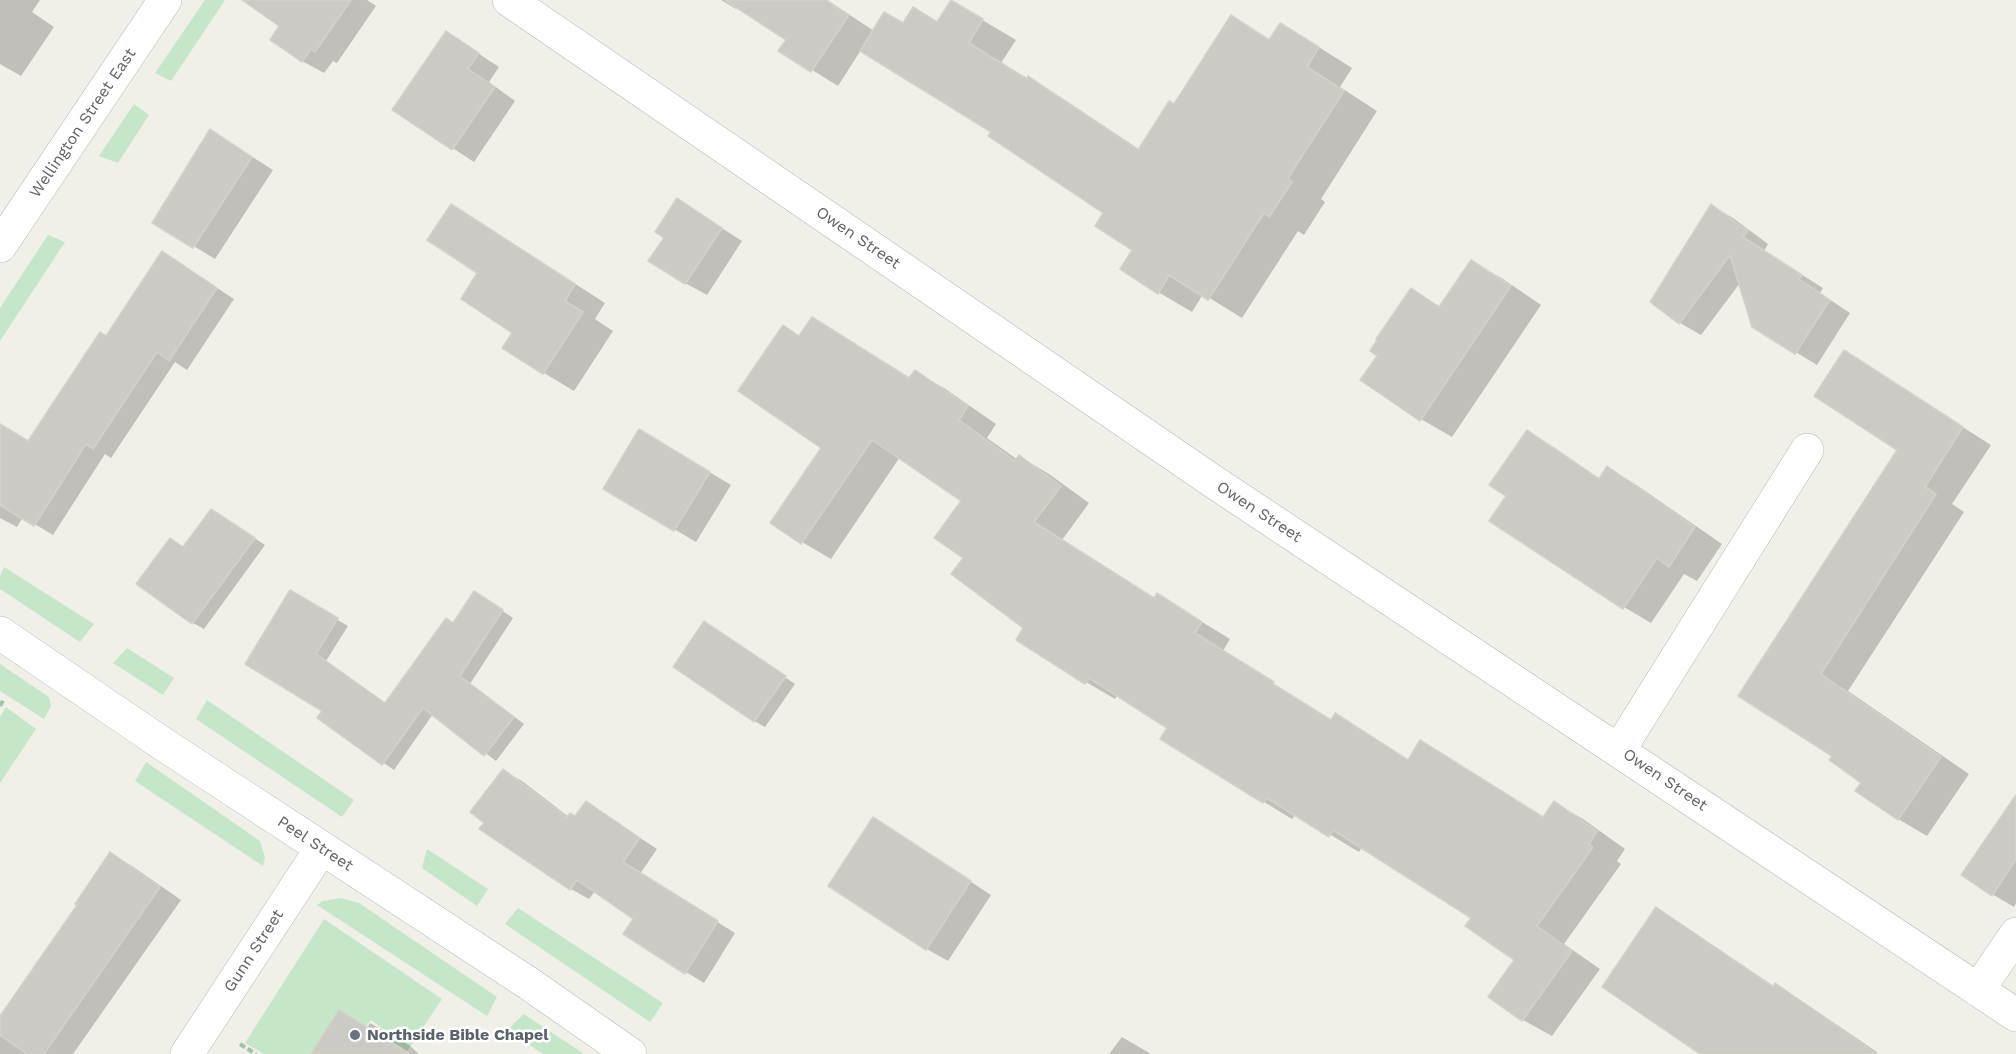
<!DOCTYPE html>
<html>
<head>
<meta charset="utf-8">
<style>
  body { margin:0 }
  canvas { display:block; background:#f0efe8 }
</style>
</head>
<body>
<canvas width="2016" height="1054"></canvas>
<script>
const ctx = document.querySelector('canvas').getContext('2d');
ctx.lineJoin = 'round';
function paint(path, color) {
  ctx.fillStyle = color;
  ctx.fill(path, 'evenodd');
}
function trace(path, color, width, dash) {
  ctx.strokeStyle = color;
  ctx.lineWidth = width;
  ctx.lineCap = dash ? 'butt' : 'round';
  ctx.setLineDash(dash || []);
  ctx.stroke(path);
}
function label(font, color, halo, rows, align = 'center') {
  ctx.font = font + ' "Work Sans",sans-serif';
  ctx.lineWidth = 5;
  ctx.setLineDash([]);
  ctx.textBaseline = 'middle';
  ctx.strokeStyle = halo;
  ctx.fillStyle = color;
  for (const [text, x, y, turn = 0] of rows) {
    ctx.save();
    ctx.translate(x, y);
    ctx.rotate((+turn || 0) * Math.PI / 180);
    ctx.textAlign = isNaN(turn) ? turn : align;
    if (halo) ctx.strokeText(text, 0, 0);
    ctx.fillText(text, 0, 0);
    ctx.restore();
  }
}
paint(new Path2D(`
  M 205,0 L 225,0 L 171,81 L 155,73 Z
  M 134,104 L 149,115 L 118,163 L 99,156 Z
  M 48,235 L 65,242 L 0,341 L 0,308 Z
  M 4,567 L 94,624 L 80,642 L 0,589 L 0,576 Z
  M 127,648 L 174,678 L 163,695 L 113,663 Z
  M 0,664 L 49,697 L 51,706 L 44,719 L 0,691 Z
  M 207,700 L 354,800 L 342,817 L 196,719 Z
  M 6,707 L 36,729 L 0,783 L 0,717 Z
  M 146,762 L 260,841 L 265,857 L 263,866 L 135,781 Z
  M 427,849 L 488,889 L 477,906 L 422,868 Z
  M 341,898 L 359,903 L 497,997 L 487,1016 L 317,905 L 323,901 Z
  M 518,908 L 663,1003 L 650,1022 L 505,924 Z
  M 324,919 L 442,999 L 406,1053 L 385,1038 L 387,1032 L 371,1020 L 366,1026 L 339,1010 L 311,1054 L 264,1054 L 245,1043 Z
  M 524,1014 L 584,1054 L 543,1054 L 507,1030 Z`), '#c6e6c9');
paint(new Path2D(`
  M 0,0 L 40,0 L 32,12 L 54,27 L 21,76 L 0,64 Z
  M 271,0 L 367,0 L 376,6 L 337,63 L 333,61 L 324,73 L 302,61 L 281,25 Z
  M 721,0 L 827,0 L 874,31 L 903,25 L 938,23 L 952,2 L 1016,40 L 1001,63 L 1062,98 L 1140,150 L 1175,106 L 1232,17 L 1271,40 L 1314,44 L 1352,68 L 1340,87 L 1377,111 L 1321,199 L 1325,202 L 1304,235 L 1298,231 L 1242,318 L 1203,294 L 1192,312 L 1158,292 L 1134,249 L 1105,213 L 993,131 L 861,50 L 838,86 L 780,50 L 788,40 L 737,6 L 736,9 Z
  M 467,46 L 499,67 L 489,82 L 515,101 L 474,162 L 394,110 Z
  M 211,131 L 273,170 L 215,259 L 154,222 Z
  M 678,200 L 742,241 L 707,295 L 685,283 L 666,238 Z
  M 451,206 L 482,224 L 605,303 L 595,319 L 613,331 L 574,391 L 544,373 L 514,332 L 479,272 Z
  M 1712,206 L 1733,218 L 1768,244 L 1764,251 L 1823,288 L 1820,293 L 1850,313 L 1817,365 L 1753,326 L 1740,283 L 1701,335 L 1680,323 Z
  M 163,253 L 234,299 L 187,370 L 175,362 L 111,458 L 105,454 L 53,535 L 23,517 L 17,527 L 0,518 L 0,426 L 29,443 L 106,337 Z
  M 1472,262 L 1503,279 L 1541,305 L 1452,437 L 1421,419 L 1363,380 L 1380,356 L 1411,290 L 1441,307 Z
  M 800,337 L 910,379 L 915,372 L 944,388 L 996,424 L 987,438 L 1018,460 L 1020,457 L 1049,474 L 1089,503 L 1062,540 L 1156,599 L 1158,595 L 1230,639 L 1223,651 L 1332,721 L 1364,732 L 1409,761 L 1421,742 L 1544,818 L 1555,803 L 1583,819 L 1625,849 L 1617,861 L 1621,864 L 1564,944 L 1600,969 L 1552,1036 L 1523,1020 L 1516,959 L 1473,917 L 1362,847 L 1359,852 L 1296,814 L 1292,819 L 1264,802 L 1162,738 L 1170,727 L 1118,694 L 1115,699 L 1086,682 L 1025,628 L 965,558 L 963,501 L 900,457 L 831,559 L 802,542 L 823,447 Z
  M 1844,352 L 1991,445 L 1952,504 L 1964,512 L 1848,691 L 1969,774 L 1927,836 L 1898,819 L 1834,756 L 1740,695 L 1899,450 Z
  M 1527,432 L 1555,448 L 1600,479 L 1608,468 L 1635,484 L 1722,544 L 1697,581 L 1684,574 L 1651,623 L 1624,607 Z
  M 661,443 L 731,485 L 696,542 L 605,488 Z
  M 222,517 L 265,545 L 204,629 L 193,623 L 184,548 Z
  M 291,592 L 348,626 L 326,661 L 386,704 L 454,625 L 485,599 L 513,618 L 470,684 L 524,724 L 496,761 L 433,714 L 394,770 L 319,718 L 325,710 Z
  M 715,629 L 795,684 L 765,727 L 754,721 Z
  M 504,771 L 522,781 L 569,817 L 576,818 L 586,803 L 657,849 L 640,874 L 735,933 L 704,983 L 686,972 L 635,918 L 595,891 L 589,899 L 571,889 L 481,829 L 486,822 Z
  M 2016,823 L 2016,903 L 2014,907 L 1992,894 Z
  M 895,832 L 991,895 L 948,961 L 927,949 Z
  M 111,854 L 132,866 L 181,900 L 73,1054 L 0,1054 L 0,1018 L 79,905 Z
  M 1657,909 L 1683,925 L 1775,987 L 1776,985 L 1802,1001 L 1877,1052 L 1876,1054 L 1702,1054 Z
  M 370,1023 L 409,1045 L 419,1054 L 313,1054 L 367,1028 Z
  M 1122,1037 L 1151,1054 L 1109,1054 Z`), '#0003');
const building = new Path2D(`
  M 242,0 L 351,0 L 315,52 L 311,49 L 302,62 L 270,40 L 279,26 Z
  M 725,0 L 826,0 L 849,15 L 811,72 L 778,51 L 786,40 Z
  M 951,0 L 983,19 L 969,43 L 1027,79 L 1028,76 L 1138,150 L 1169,101 L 1174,104 L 1231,15 L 1269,40 L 1280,23 L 1319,47 L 1307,67 L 1344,91 L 1288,178 L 1292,182 L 1269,217 L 1264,213 L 1208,300 L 1169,275 L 1158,294 L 1120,269 L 1132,250 L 1095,226 L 1103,213 L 988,136 L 991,132 L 860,51 L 884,12 L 903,23 L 913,7 L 937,22 Z
  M 446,31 L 479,53 L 468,69 L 495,87 L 452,150 L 392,110 Z
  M 210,129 L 252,157 L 193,248 L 152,223 Z
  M 677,198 L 722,228 L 685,284 L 648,261 L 664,238 L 655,232 Z
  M 451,204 L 575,284 L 565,301 L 583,312 L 543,374 L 502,348 L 512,333 L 461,299 L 477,273 L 427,240 Z
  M 1711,204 L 1748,231 L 1743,237 L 1802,275 L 1799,279 L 1830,300 L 1795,354 L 1752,327 L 1730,255 L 1679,324 L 1650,302 Z
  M 162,251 L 217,288 L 169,361 L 157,352 L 93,449 L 86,444 L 34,526 L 0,505 L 0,424 L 28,441 L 100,332 L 106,336 Z
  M 1471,260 L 1511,286 L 1420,421 L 1360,380 L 1377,356 L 1370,351 L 1377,340 L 1376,339 L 1411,288 L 1439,307 Z
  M 812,317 L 909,378 L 915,370 L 968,406 L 959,420 L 1015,461 L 1019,455 L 1061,486 L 1034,522 L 1154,598 L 1157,593 L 1202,622 L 1195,633 L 1274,682 L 1273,684 L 1331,720 L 1335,713 L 1408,760 L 1420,740 L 1543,817 L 1554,801 L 1597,831 L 1589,844 L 1593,847 L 1537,926 L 1572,951 L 1522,1021 L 1488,997 L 1514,960 L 1465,926 L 1471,918 L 1333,830 L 1329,837 L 1267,798 L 1263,803 L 1160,739 L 1167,728 L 1089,678 L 1085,684 L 1016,640 L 1023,628 L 951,574 L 963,558 L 934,538 L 961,501 L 872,440 L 801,544 L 770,523 L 821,448 L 738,391 L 783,325 L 799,336 Z
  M 1844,350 L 1963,427 L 1925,487 L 1936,494 L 1821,674 L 1941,757 L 1898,820 L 1855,791 L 1861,783 L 1829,760 L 1832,756 L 1738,696 L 1897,450 L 1814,396 Z
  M 639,429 L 710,472 L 674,531 L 603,489 Z
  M 1527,430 L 1599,479 L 1607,466 L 1695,527 L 1669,567 L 1657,558 L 1623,609 L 1489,521 L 1506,496 L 1489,485 Z
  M 211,509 L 255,538 L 192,624 L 136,584 L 170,538 L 183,547 Z
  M 290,590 L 338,618 L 316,654 L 385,703 L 446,618 L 453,623 L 474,591 L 503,610 L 460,676 L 514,717 L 484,756 L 423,708 L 382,765 L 317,718 L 322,711 L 245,664 Z
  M 704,621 L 786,676 L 754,722 L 673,667 Z
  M 503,769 L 567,817 L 570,813 L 575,816 L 586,801 L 640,838 L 623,862 L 718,921 L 685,974 L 623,934 L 633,919 L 577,880 L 570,890 L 479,829 L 484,823 L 470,812 Z
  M 2016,795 L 2016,859 L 1992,896 L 1961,875 Z
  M 873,817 L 971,881 L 926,950 L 828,886 Z
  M 110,852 L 160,887 L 44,1054 L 27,1054 L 0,1035 L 0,1016 L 77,905 L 75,904 Z
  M 1656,907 L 1773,987 L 1775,983 L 1877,1054 L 1700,1054 L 1602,987 Z
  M 339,1010 L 410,1054 L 311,1054 Z`);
paint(building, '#cccac4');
trace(building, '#d5d1c6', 1.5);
const minor = new Path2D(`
  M 509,0 L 1214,482 L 2016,1015
  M 0,246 L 165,0
  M 0,633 L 160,742 L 528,983 L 630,1054
  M 1619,750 L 1807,450
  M 1978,990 L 2016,934
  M 187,1054 L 321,849`);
trace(minor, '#b5b7bb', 34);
trace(new Path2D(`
  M 0,706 L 4,699
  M 240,1044 L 256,1054`), '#9ec4ad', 4, [6, 3]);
trace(minor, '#fff', 33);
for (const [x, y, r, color] of [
  [355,1035,6,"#6b7280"]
]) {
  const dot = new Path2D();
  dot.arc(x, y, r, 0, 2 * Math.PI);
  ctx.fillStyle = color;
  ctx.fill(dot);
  trace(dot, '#fff', 2);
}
label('16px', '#5f6267', '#fff', [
  ["Wellington Street East",83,123,-56],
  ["Owen Street",858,238,34],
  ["Owen Street",1259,512,33],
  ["Owen Street",1665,780,34],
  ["Peel Street",315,844,33],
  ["Gunn Street",254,951,-57]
]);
label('bold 16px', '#5b616d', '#fff', [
  ["Northside Bible Chapel",367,1035]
], 'left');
</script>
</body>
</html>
